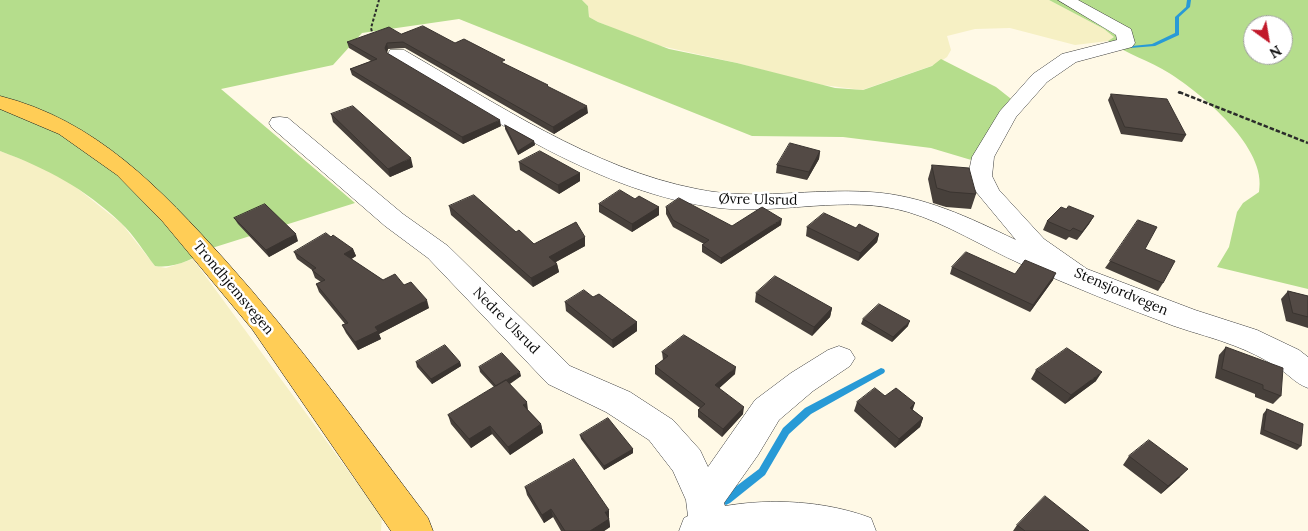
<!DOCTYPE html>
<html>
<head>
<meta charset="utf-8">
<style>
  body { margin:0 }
  #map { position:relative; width:1308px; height:531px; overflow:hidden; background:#fff9e6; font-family:Lora,serif }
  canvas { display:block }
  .north { position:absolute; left:1243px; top:15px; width:50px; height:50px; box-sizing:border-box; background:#fff; border:1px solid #9d9d9d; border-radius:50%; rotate:148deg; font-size:14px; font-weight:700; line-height:20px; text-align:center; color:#090909 }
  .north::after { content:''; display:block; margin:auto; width:18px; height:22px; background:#c1192a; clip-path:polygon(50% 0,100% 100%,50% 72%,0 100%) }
</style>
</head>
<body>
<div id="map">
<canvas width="1308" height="531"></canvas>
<div class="north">N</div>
</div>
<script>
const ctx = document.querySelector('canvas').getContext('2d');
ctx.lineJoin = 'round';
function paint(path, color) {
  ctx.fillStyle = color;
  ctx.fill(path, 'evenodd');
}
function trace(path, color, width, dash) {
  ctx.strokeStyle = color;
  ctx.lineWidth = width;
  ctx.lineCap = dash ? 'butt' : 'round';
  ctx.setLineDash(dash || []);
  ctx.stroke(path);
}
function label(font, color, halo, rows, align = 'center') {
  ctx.font = font + ' Lora,serif';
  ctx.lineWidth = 5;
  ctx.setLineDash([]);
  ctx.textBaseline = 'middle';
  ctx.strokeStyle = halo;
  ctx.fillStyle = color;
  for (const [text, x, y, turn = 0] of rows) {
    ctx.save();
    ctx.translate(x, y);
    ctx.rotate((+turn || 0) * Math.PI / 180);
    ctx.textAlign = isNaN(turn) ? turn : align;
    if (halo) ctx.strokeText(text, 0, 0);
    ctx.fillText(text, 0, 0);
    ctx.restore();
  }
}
paint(new Path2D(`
  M 582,0 L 1049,0 L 1104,29 L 1114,37 L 1108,41 L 1075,45 L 1010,28 L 975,29 L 947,36 L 951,50 L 947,57 L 937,64 L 862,90 L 815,84 L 737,63 L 652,44 L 598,22 L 589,17 L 588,6 Z
  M 0,151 L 42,167 L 67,180 L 122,224 L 155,266 L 166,268 L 193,259 L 382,517 L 381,531 L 0,531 Z`), '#f6f0c4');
paint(new Path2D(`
  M 0,0 L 582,0 L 588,6 L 589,17 L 598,22 L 669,49 L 737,63 L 835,88 L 863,90 L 932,66 L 941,59 L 996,87 L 1015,102 L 978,162 L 931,148 L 843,137 L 752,136 L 459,19 L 362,33 L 333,65 L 221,89 L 355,203 L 212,248 C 195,258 175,269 155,266 C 144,252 134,235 121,223 C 84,188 48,169 0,151 Z
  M 1049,0 L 1308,0 L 1308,289 L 1217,267 L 1229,247 L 1237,212 L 1243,203 L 1259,192 C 1268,148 1202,94 1169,73 C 1150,61 1127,54 1108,41 L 1114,37 L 1104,29 ZM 1253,25 L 1283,25 L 1283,55 L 1253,55 Z`), '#b5dd8c');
paint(new Path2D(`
  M 1187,0 L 1191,0 L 1190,7 L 1179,17 L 1179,35 L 1155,46 L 1130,48 L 1130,47 L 1132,46 L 1152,44 L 1175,33 L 1175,17 L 1186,7 Z
  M 881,368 L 884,369 L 885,371 L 884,373 L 811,414 L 789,434 L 765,475 L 730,503 L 726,505 L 722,503 L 721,500 L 722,497 L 759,469 L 783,428 L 805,408 Z`), '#289ad6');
const minor = new Path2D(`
  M 1058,0 L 1078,0 L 1131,29 L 1135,43 L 1132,47 L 1076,62 L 1047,82 L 1016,117 L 994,157 L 992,176 L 999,190 L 1044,239 L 1087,269 L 1195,310 L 1257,330 L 1299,350 L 1308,357 L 1308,388 C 1294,383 1288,373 1275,366 C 1263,358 1248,351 1235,346 C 1215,338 1194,333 1174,326 C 1123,307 1071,286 1021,264 C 983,247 948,224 908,212 C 847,194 781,215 719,208 C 601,194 490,117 390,58 L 388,54 L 390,50 L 404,50 C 494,102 593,169 697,189 C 754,201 812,188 870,192 C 923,195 970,218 1016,240 L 977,193 L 968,176 L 972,157 L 1000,111 L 1033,74 L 1062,54 L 1117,40 L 1116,35 Z
  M 280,117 L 288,118 L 403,214 L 448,246 L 570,366 L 630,392 L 673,420 L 700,450 L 708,467 L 755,400 L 791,373 L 828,350 L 839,346 L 850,350 L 855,358 L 850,366 L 813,391 L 779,420 L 758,455 L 724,503 L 725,506 C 772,498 826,501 871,518 L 876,531 L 679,531 L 684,518 L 688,516 L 686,500 L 673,471 L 649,440 L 606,412 L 548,384 L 428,258 L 385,226 L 272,128 L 269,123 L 272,118 Z`);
const major = new Path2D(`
  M 0,96 C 96,120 161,189 225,260 C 298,341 362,431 428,518 L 433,531 L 391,531 L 252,329 L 163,222 L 117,175 L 59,134 L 0,109 Z`);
trace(minor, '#3c3c3c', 1);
trace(major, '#1a1a1a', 1);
trace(new Path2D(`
  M 373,36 L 371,28 L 379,0
  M 1178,92 L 1182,94`), '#2b2b2b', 2, [3, 2]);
trace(new Path2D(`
  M 1179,92 L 1308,143`), '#2b2b2b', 2.5, [4.5, 2]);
paint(minor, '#fff');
paint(major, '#ffcd56');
paint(new Path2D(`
  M 401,34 L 455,43 L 505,64 L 588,113 L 554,134 L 405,48 L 388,49 L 387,53 L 501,126 L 463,144 L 352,75 L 350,69 L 371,61 L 349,48 L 347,42 Z
  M 1111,94 L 1186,135 L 1182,142 L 1121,134 L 1108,100 Z
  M 331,114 L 413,167 L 390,177 L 333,122 Z
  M 505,125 L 534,141 L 535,145 L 518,155 L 505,129 Z
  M 820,151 L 819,159 L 807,180 L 776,173 L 777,165 Z
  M 519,162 L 580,173 L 580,181 L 559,194 L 520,170 Z
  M 932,165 L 976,194 L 971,209 L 946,207 L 933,203 L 928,179 Z
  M 635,199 L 659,207 L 659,215 L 632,232 L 599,212 L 599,204 Z
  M 449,206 L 516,232 L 534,244 L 585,237 L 585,246 L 556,262 L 557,264 L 559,272 L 533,287 L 451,215 Z
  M 666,207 L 732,226 L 781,225 L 721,264 L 702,252 L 702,245 L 704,244 L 673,227 L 666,214 Z
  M 1066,209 L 1094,216 L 1089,224 L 1077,240 L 1069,237 L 1066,240 L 1043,230 L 1047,221 Z
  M 234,218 L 298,241 L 269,257 L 238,224 Z
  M 807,227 L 856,228 L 879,234 L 877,242 L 858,261 L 806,236 Z
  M 331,237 L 353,249 L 356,256 L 351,259 L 383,280 L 404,285 L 429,308 L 379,334 L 381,339 L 358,350 L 346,333 L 342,325 L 345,324 L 319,292 L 316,284 L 321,282 L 315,278 L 312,270 L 297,259 L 294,252 Z
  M 1145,249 L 1163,283 L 1158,291 L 1105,268 L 1110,261 Z
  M 952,267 L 1015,274 L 1053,280 L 1030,312 L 950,274 Z
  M 1288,291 L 1308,296 L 1308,328 L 1286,321 L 1281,299 Z
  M 756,293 L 832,308 L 830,317 L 812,336 L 755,302 Z
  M 593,297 L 637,322 L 637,331 L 613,348 L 566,311 L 565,302 Z
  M 863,319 L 908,326 L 892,342 L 861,324 Z
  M 1226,347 L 1281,396 L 1273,404 L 1255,397 L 1255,394 L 1215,378 L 1219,355 Z
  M 662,352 L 735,374 L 719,388 L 743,414 L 722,437 L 698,417 L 698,410 L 700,408 L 655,374 L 655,366 L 663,360 Z
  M 416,362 L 460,362 L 461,366 L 432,384 L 417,367 Z
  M 479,367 L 521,376 L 510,384 L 528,410 L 541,424 L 543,433 L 510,455 L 492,434 L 471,448 L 451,424 L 448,415 L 494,387 L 480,372 Z
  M 1036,370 L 1096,381 L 1065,404 L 1031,379 Z
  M 885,396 L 913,410 L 923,418 L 920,427 L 895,448 L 854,411 L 857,402 Z
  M 1267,409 L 1301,446 L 1297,450 L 1260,434 L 1263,414 Z
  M 580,435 L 633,449 L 633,453 L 604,470 L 581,439 Z
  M 1129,456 L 1180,477 L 1161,494 L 1123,465 Z
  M 525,487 L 609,518 L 610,527 L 604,531 L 561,531 L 553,517 L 544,523 L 527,495 Z
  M 1017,525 L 1089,531 L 1013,531 Z`), '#47403b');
paint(new Path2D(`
  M 387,43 L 388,49 L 386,55 L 385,48 Z
  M 587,106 L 588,113 L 554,134 L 553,127 Z
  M 500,120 L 501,126 L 463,144 L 462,137 Z
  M 534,141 L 535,145 L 518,155 L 518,151 Z
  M 820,151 L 819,159 L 807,180 L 809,172 Z
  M 411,158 L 413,167 L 390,177 L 388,169 Z
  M 580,173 L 580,181 L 559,194 L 558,185 Z
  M 659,207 L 659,215 L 632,232 L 632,224 Z
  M 1094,216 L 1089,224 L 1077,240 L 1082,232 Z
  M 782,219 L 781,225 L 721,264 L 721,258 Z
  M 296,234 L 298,241 L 269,257 L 266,250 Z
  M 879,234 L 877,242 L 858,261 L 860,253 Z
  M 585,237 L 585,246 L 550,265 L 549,257 Z
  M 353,249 L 356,256 L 347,262 L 344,254 Z
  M 557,264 L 559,272 L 533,287 L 531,278 Z
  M 1056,273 L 1053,280 L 1030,312 L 1033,305 Z
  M 427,300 L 429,308 L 379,334 L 381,339 L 358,350 L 355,342 L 375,327 Z
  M 832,308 L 830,317 L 812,336 L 814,327 Z
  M 910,321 L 908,326 L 892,342 L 893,337 Z
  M 637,322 L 637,331 L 613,348 L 612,340 Z
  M 460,362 L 461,366 L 432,384 L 431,379 Z
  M 736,367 L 735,374 L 714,393 L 715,385 Z
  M 520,372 L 521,376 L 498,391 L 497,386 Z
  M 1102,372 L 1096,381 L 1065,404 L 1071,395 Z
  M 527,402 L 528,410 L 523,405 Z
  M 915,403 L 912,412 L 910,408 Z
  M 744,407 L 743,414 L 722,437 L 723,429 Z
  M 923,418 L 920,427 L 895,448 L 899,439 Z
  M 541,424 L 543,433 L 510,455 L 508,447 Z
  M 490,426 L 492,434 L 471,448 L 469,439 Z
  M 633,449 L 633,453 L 604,470 L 604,466 Z
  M 1188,469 L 1180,477 L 1161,494 L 1168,486 Z
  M 551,509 L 553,517 L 544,523 L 542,515 Z
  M 609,510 L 609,518 L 605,520 L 605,512 Z
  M 609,519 L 610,527 L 604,531 L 590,531 Z`), '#3a3430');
const building = new Path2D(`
  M 423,26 L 455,43 L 464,39 L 501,58 L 505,60 L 501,62 L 548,85 L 547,86 L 587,106 L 553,127 L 403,42 L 387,43 L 385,48 L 387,53 L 500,120 L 462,137 L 350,69 L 377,59 L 347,42 L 389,27 L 401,34 Z
  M 1111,94 L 1167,99 L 1186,135 L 1125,127 Z
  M 353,106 L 411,158 L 388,169 L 331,114 Z
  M 505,125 L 534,141 L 518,151 Z
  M 790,143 L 820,151 L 809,172 L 777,165 Z
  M 540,151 L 580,173 L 558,185 L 519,162 Z
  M 932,165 L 969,168 L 976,194 L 950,192 L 937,188 Z
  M 620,190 L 635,199 L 639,196 L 659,207 L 632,224 L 599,204 Z
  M 474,195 L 516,232 L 519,230 L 534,244 L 576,222 L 585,237 L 549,257 L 557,264 L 531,278 L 449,206 Z
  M 679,198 L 732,226 L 762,207 L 782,219 L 721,258 L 702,245 L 709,240 L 673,220 L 666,207 Z
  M 265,204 L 296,234 L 266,250 L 234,218 Z
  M 1069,206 L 1094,216 L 1082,232 L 1073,228 L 1070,231 L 1047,221 L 1061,207 L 1066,209 Z
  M 824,213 L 856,228 L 859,224 L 879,234 L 860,253 L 807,227 Z
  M 1138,220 L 1157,227 L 1145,249 L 1175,261 L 1163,283 L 1110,261 Z
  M 326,233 L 331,237 L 333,235 L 353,249 L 344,254 L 383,280 L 395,274 L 404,285 L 411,282 L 427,300 L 375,327 L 378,331 L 355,342 L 342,325 L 348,323 L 316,284 L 325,280 L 312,270 L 316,268 L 294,252 Z
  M 966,252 L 1015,274 L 1025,260 L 1056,273 L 1033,305 L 952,267 Z
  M 775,276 L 832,308 L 814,327 L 756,293 Z
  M 584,290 L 593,297 L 599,294 L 637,322 L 612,340 L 565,302 Z
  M 1288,291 L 1308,296 L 1308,317 L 1293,313 Z
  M 879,304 L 910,321 L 893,337 L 863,319 Z
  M 684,335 L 736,367 L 715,385 L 744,407 L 723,429 L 698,410 L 705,404 L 655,366 L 668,356 L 662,352 Z
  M 445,345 L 460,362 L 431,379 L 416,362 Z
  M 1226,347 L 1283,368 L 1281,396 L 1263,389 L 1263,385 L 1222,369 Z
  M 1067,348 L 1102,372 L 1071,395 L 1036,370 Z
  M 502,353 L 520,372 L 496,386 L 479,367 Z
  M 506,380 L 527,402 L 523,405 L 541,424 L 508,447 L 490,426 L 469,439 L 448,415 Z
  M 875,388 L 885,396 L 896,388 L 915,403 L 910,408 L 923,418 L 899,439 L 857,402 Z
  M 1267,409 L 1303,424 L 1301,446 L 1264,430 Z
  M 608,418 L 633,449 L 604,466 L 580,435 Z
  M 1149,440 L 1188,469 L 1168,486 L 1129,456 Z
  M 574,459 L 609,510 L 605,512 L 609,519 L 590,531 L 565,531 L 551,509 L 542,515 L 525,487 Z
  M 1045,496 L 1089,531 L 1025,531 L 1017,525 Z`);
paint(building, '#534a45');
trace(building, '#3a3430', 1);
label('14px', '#090909', '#fff', [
  ["Øvre Ulsrud",758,200,1],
  ["Trondhjemsvegen",233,288,50],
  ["Stensjordvegen",1121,292,23],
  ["Nedre Ulsrud",506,321,45]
]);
</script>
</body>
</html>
